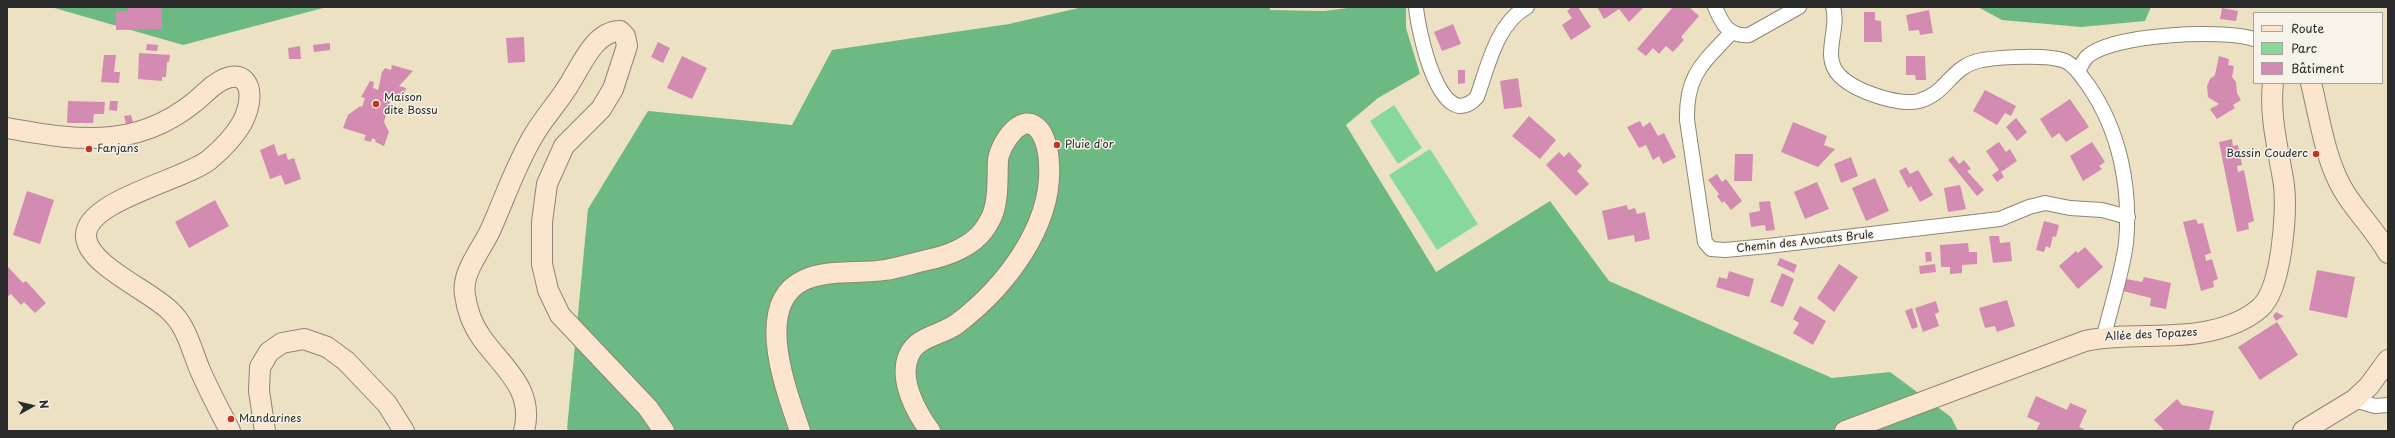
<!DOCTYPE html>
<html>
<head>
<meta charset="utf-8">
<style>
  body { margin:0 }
  #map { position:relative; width:2395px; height:438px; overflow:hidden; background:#ece2c3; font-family:"Playpen Sans",sans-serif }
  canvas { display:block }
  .frame { position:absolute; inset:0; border:8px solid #2b2b2b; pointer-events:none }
  .legend { position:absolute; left:2253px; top:12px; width:130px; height:72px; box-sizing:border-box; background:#f7f3e8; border:1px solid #a5a39c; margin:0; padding:5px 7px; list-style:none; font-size:12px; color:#2b2b2b }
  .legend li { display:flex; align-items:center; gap:8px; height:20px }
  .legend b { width:20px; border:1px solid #a5a39c }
  .north { position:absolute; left:12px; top:386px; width:40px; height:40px; -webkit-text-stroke:3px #f7f3e8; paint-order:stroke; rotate:82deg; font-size:11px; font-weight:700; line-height:16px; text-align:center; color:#2b2b2b }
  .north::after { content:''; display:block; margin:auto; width:14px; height:18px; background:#2b2b2b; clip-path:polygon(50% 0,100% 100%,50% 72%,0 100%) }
</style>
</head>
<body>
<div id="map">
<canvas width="2395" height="438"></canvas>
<div class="frame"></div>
<ul class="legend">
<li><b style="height:5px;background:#fce5cf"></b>Route</li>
<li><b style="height:11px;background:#86d99b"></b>Parc</li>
<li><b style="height:11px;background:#d38bb1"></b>Bâtiment</li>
</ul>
<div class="north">N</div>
</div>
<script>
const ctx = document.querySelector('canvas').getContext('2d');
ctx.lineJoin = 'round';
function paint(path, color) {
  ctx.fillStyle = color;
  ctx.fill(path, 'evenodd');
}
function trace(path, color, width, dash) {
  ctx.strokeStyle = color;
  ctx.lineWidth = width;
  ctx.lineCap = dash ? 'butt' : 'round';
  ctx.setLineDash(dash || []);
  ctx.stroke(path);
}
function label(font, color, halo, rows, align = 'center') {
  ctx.font = font + ' "Playpen Sans",sans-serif';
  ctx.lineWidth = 3;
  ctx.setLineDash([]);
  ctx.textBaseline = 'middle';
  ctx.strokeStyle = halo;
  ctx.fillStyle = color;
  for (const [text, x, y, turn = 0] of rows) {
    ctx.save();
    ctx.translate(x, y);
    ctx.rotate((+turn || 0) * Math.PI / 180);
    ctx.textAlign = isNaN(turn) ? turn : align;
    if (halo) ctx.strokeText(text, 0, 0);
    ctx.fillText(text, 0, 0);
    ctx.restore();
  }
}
paint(new Path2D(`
  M 1394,105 L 1422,148 L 1398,164 L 1370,121 Z
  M 1430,149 L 1478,224 L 1437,250 L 1389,175 Z`), '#86d99b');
paint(new Path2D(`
  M 51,7 L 327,7 L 183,45 Z
  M 1083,7 L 1270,7 L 1270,10 L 1324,11 L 1356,7 L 1406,7 L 1406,28 L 1420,74 L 1378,98 L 1346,125 L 1436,272 L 1550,201 L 1609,281 L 1832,378 L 1890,372 L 1951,417 L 1958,431 L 571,431 L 567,429 L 588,209 L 648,111 L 792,125 L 832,50 L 1009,24 Z
  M 1978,7 L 2151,7 L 2145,21 L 2081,27 L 2002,20 Z`), '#6cb983');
paint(new Path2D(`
  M 128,7 L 162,7 L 162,29 L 116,30 L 116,11 L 128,11 Z
  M 1572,7 L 1578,7 L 1591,27 L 1571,40 L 1562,25 L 1572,18 L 1567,11 Z
  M 1597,7 L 1644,7 L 1629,22 L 1619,9 L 1604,19 Z
  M 1673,7 L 1689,7 L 1699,16 L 1681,37 L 1684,40 L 1673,52 L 1666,46 L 1659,54 L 1653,48 L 1646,56 L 1637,49 Z
  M 2222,8 L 2238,11 L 2236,21 L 2220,19 Z
  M 1929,10 L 1933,33 L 1920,35 L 1919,30 L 1909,31 L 1906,15 Z
  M 1864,12 L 1875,12 L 1875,20 L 1881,21 L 1882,42 L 1864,42 Z
  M 1453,24 L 1461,44 L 1442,51 L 1434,32 Z
  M 524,37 L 525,62 L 508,63 L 506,38 Z
  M 658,42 L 670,48 L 663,63 L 651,57 Z
  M 330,43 L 330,50 L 314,52 L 313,45 Z
  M 147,44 L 158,45 L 157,51 L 146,50 Z
  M 300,46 L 301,59 L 289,59 L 288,48 Z
  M 139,53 L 170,55 L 169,62 L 167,62 L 166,77 L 162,77 L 162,81 L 138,79 Z
  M 104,55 L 116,55 L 114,72 L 120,72 L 119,83 L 101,82 Z
  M 682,56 L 707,68 L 692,99 L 667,88 Z
  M 1906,56 L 1925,56 L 1926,80 L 1916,80 L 1915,75 L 1906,75 Z
  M 2219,56 L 2229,59 L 2228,65 L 2234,66 L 2232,77 L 2236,82 L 2237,93 L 2241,100 L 2233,105 L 2235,108 L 2217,119 L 2210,109 L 2219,104 L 2208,97 L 2207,86 L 2210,79 L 2215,75 Z
  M 392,65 L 413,71 L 399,86 L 406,88 L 403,101 L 389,97 L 388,101 L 390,102 L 384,122 L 389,132 L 384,146 L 375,142 L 376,140 L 372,138 L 371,142 L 364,140 L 366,135 L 343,128 L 348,115 L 360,106 L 362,107 L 365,98 L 361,97 L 370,81 L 374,82 L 373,88 L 378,90 L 382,72 L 385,68 L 391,70 Z
  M 1458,70 L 1465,70 L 1465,83 L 1458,84 Z
  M 1518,78 L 1522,107 L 1504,109 L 1500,81 Z
  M 1985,90 L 2016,106 L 2011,116 L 2005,113 L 1997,125 L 1973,111 Z
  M 2070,99 L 2089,127 L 2066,142 L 2059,133 L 2052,138 L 2040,119 Z
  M 68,101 L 105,102 L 104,114 L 94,114 L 93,123 L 67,123 Z
  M 110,101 L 118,101 L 117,111 L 109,110 Z
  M 131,115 L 134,126 L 127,128 L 124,116 Z
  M 1529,116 L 1556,140 L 1540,159 L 1512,136 Z
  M 2016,118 L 2027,132 L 2017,141 L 2006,127 Z
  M 1640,121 L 1643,127 L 1650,122 L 1658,136 L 1664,133 L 1676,157 L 1663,164 L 1659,156 L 1653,160 L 1646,145 L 1639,148 L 1627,127 Z
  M 1793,122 L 1827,136 L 1824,145 L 1835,149 L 1818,167 L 1781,152 Z
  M 2232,139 L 2233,146 L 2238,145 L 2242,165 L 2237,166 L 2238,172 L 2244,170 L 2254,221 L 2248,223 L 2249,229 L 2237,232 L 2219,142 Z
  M 1999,142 L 2006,152 L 2010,149 L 2017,161 L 2001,172 L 2004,177 L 1997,182 L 1992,175 L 1999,170 L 1986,151 Z
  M 2092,142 L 2105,162 L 2099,166 L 2102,169 L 2083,181 L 2070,156 Z
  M 274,144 L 278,156 L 286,153 L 288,160 L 294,158 L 301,179 L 285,185 L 281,175 L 270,179 L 260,150 Z
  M 1559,152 L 1564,157 L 1569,152 L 1582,166 L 1577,171 L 1589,184 L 1576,196 L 1546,165 Z
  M 1735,154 L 1753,154 L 1752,181 L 1734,181 Z
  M 1953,156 L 1959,164 L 1964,160 L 1971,169 L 1967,171 L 1984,190 L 1977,196 L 1948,160 Z
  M 1851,157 L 1858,176 L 1841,183 L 1834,164 Z
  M 1906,167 L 1910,174 L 1918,170 L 1933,195 L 1920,202 L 1911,186 L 1908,188 L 1899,171 Z
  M 1717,174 L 1722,182 L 1726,179 L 1742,201 L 1731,210 L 1724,201 L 1722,203 L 1717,196 L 1719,194 L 1708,180 Z
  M 1875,178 L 1889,211 L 1866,221 L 1852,188 Z
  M 1817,182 L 1829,209 L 1805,219 L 1794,192 Z
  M 1960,185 L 1966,209 L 1948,212 L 1944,188 Z
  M 27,191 L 54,200 L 40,244 L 13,235 Z
  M 215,200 L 229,226 L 189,248 L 175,222 Z
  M 1770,201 L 1775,230 L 1766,231 L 1765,225 L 1751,227 L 1749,213 L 1760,211 L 1759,202 Z
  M 1627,205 L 1628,210 L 1635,208 L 1637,214 L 1645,212 L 1650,239 L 1635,242 L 1634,235 L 1608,240 L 1602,211 Z
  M 2196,219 L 2198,224 L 2203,223 L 2211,253 L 2205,255 L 2206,261 L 2212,259 L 2218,279 L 2213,281 L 2214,287 L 2201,291 L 2183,222 Z
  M 2044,221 L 2059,225 L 2056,237 L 2053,236 L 2050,248 L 2046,246 L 2044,252 L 2036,250 Z
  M 1989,236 L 1999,236 L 2000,243 L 2010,242 L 2012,261 L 1993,263 Z
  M 1968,243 L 1969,252 L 1977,252 L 1977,264 L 1962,265 L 1962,273 L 1950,274 L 1950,267 L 1941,267 L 1940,245 Z
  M 2085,247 L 2103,267 L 2078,289 L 2059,266 L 2076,251 L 2078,253 Z
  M 1925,252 L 1931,252 L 1932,261 L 1926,262 Z
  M 1780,258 L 1797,265 L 1794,273 L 1777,265 Z
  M 1839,264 L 1858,277 L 1834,312 L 1817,298 Z
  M 1935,264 L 1936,272 L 1920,274 L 1919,266 Z
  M 7,266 L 23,283 L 26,281 L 46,303 L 35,313 L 24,302 L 21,305 L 11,294 L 7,297 Z
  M 2317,270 L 2355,277 L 2347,318 L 2309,310 Z
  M 1729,271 L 1754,279 L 1749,297 L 1716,287 L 1719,277 L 1727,279 Z
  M 1782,273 L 1794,279 L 1783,307 L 1770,302 Z
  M 2144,277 L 2171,283 L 2166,309 L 2150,306 L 2151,298 L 2123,291 L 2126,279 L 2142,282 Z
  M 2007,300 L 2015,326 L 1997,332 L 1995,326 L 1985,328 L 1979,308 Z
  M 1936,301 L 1939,312 L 1935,314 L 1939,326 L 1923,332 L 1915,308 Z
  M 1800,306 L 1826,321 L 1813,345 L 1793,333 L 1799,323 L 1793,319 Z
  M 1912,308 L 1918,327 L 1912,329 L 1905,311 Z
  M 2276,312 L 2284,316 L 2276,321 L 2273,316 Z
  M 2277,322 L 2298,355 L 2260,380 L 2238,347 Z
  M 2036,396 L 2067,410 L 2070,403 L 2087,410 L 2079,427 L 2084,429 L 2083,431 L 2036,431 L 2040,423 L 2027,417 Z
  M 2177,399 L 2182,405 L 2214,411 L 2209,431 L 2165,431 L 2154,420 Z`), '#d38bb1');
const street = new Path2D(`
  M 1416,7 C 1418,30 1440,137 1477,97 C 1488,66 1497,23 1527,7
  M 1715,7 C 1722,24 1729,37 1749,35 L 1799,7
  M 1833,7 C 1840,29 1821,56 1839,75 C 1854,91 1898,106 1919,101 C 1948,93 1950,66 1982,60 C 2001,57 2051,54 2067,62 C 2076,67 2082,77 2088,85 C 2120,131 2131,188 2126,243 C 2122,274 2111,306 2104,336
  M 1731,33 C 1702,64 1686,75 1687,120 L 1705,242 L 1711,249 L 1725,250 L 1768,246 L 2000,219 L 2029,207 L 2045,203 L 2070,208 L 2102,210 L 2128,217
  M 2078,71 C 2081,66 2084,59 2088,56 C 2114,34 2222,29 2254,39
  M 2354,400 L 2375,406 L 2388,405`);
const secondary = new Path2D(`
  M 2311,83 C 2320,119 2325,161 2345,193 C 2358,214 2376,231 2388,253
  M 7,128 C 83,142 145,150 206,92 C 242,58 261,86 242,123 C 234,137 221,150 209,160 C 184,180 83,201 86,237 C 88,265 150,291 169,310 C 187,326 191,349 200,370 C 209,391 220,411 230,431
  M 265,431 L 259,391 L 260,367 L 269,352 L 282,343 L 304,339 L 327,347 L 346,361 L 387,404 L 404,431
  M 524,431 C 535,389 502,367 481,337 C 472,324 467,310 465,295 C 461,273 481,250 490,231 C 504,200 515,167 532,138 C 543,118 559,102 570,83 C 582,64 595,31 620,31 L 625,36 L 627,46 L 613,89 L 601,109 L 564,146 L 547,184 L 542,222 L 542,264 L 548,290 L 560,315 L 648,408 L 664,431
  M 800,431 C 787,392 752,304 804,280 C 828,269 860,274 885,270 C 899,268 913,263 927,260 C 947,256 971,247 983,231 C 987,226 990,220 992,216 C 999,198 997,178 998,160 C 1000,144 1023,108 1040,131 C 1046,139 1049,155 1049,164 C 1053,226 1005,287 958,323 C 943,335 917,336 909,355 C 898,379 916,412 930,431
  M 1845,431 L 2085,341 C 2126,332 2168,340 2209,331 C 2228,327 2245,321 2260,308 C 2282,289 2287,212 2284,185 C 2279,152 2269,117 2273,83
  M 2303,431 L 2354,400 L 2369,386 L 2388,360`);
trace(street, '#8c8677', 16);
trace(secondary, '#8c8677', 22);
trace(street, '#fff', 14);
trace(secondary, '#fce5cf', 20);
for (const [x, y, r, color] of [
  [376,104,4,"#c8321e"],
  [1057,145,4,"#c8321e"],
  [89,149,4,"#c8321e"],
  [2316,154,4,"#c8321e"],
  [231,419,4,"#c8321e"]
]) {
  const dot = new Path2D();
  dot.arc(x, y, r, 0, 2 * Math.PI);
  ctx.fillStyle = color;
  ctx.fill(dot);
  trace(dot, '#f7f3e8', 1.5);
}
label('11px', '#2b2b2b', '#f7f3e8', [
  ["Maison",384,98],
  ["dite Bossu",384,111],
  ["Pluie d'or",1065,145],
  ["Fanjans",97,149],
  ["Bassin Couderc",2308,154,"right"],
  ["Mandarines",239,419]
], 'left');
label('11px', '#2b2b2b', '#f7f3e8', [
  ["Chemin des Avocats Brule",1805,242,-6],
  ["Allée des Topazes",2151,335,-3]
]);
</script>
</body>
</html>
